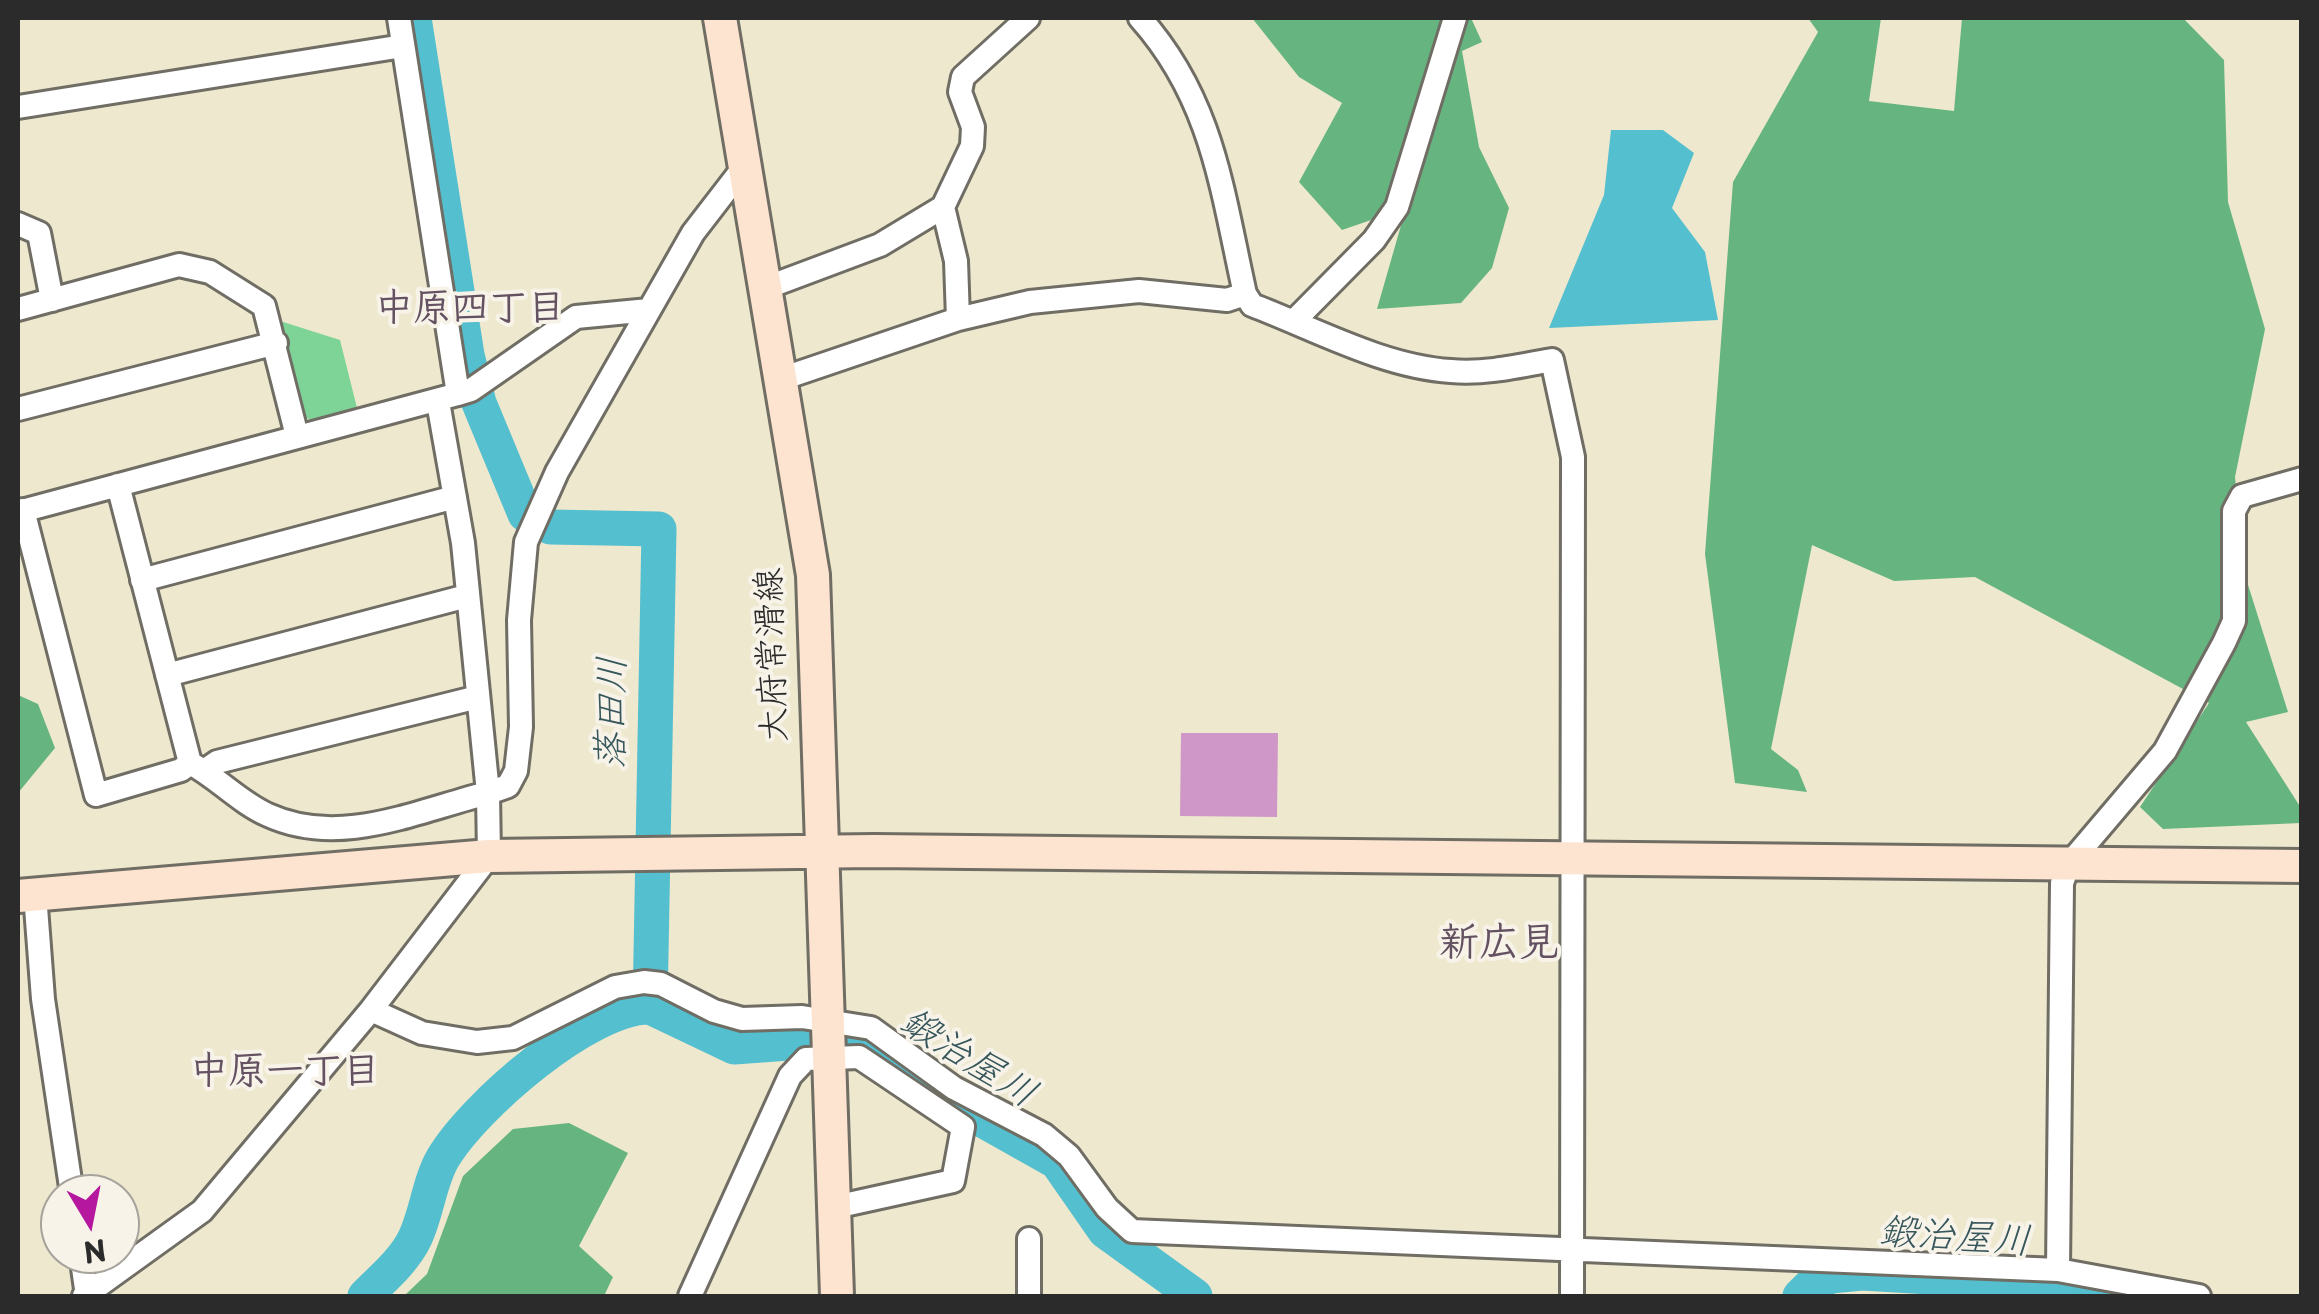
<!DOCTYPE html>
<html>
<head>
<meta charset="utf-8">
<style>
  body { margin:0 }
  #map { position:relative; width:2319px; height:1314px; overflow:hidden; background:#eee8ce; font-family:"Playpen Sans",sans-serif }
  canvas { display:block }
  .frame { position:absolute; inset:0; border:20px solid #2b2b2b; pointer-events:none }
  .north { position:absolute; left:40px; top:1174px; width:100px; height:100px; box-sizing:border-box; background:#f7f3e8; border:2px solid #a5a39c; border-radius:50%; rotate:170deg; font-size:28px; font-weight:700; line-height:40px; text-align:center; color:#2b2b2b }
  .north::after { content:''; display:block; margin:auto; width:35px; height:45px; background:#b5179e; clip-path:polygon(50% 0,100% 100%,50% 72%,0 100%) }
</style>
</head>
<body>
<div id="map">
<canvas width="2319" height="1314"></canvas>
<div class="frame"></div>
<div class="north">N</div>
</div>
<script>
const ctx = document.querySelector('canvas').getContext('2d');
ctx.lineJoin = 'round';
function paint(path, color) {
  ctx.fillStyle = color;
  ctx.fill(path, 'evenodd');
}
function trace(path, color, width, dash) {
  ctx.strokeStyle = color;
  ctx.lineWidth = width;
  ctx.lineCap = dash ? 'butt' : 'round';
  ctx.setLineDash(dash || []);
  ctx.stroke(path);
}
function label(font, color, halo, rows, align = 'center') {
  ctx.font = font + ' "Playpen Sans","Klee One",sans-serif';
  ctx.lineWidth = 8;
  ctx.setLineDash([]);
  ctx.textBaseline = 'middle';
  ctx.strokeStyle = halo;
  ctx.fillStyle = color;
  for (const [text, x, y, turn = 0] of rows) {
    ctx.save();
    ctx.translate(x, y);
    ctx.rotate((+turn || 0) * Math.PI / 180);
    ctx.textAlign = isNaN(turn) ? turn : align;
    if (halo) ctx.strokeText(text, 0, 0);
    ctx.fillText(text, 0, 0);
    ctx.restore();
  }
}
paint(new Path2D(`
  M 280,321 L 340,340 L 358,412 L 316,423 L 303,416 Z`), '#7ed397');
paint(new Path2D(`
  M 1252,18 L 1471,18 L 1482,42 L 1462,51 L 1479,147 L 1509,208 L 1492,268 L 1461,303 L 1377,309 L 1406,208 L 1342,230 L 1299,182 L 1342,103 L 1299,77 Z
  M 1808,18 L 1881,18 L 1869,101 L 1954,111 L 1962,18 L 2183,18 L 2224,60 L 2228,202 L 2265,329 L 2235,477 L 2244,572 L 2288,712 L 2246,722 L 2301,808 L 2301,823 L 2163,829 L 2140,807 L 2209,703 L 1975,577 L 1894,581 L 1812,545 L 1771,749 L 1798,770 L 1807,792 L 1735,783 L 1705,554 L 1733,182 L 1818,32 Z
  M 18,695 L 38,704 L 55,748 L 18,793 Z
  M 569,1123 L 628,1153 L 579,1246 L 613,1277 L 604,1296 L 404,1296 L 427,1274 L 463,1176 L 513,1129 Z`), '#66b580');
paint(new Path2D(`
  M 1611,130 L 1663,130 L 1694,153 L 1672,208 L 1705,252 L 1718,320 L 1549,328 L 1604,195 Z`), '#54bfce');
trace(new Path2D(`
  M 414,18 L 467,355 L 479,403 L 525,514
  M 550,527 L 659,529 L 650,1007
  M 365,1296 C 382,1279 404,1261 415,1238 C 427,1213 429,1182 443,1158 C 474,1106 589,1006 650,1007 L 734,1047 L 816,1041 L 874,1047 L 961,1108 L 1057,1162 L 1105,1231 L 1195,1296
  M 1800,1296 L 1810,1286 L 1831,1276 L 1862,1273 L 2015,1282 L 2110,1296`), '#54bfce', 35);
paint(new Path2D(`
  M 1181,733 L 1278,733 L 1277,817 L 1180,816 Z`), '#ce97c7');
const street = new Path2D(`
  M 1140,18 C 1213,100 1222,191 1245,294 L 1252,305 C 1315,329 1384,367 1451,371 C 1485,374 1519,366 1552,360 L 1573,457 L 1572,1296
  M 18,107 L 403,46
  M 18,224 L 39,233 L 52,300
  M 768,287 L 880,245 L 943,207
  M 18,309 L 179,265 L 210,272 L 264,306 L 297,436
  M 958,319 L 956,261 L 943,207 L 972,146 L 973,127 L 960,92 L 963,77 L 1028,18
  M 1294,321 L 1374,240 L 1397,207 L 1455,18
  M 784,378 L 958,319 L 1030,302 L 1139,291 L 1227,300 L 1245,294
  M 458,394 L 471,390 L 576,317 L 649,310
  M 18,409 L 276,343
  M 118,485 L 190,763
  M 23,510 L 96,795 L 181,770 L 190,763 C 218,778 239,802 268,815 C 340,848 416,811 488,793 L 463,543 L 438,402
  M 18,512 L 458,394 L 399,18
  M 142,580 L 455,497
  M 167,675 L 467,596
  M 204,771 L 217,762 L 478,697
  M 35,894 L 43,999 L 72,1194
  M 371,1010 L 422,1033 L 477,1042 L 513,1038 L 615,987 L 644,982 L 661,984 L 714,1011 L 742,1019 L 802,1017 L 871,1028 L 954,1088 L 1044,1135 L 1069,1156 L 1107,1208 L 1132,1231 L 2058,1270 L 2199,1296
  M 1029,1239 L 1029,1296
  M 81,1254 L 87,1296
  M 2058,1270 L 2062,883 L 2069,864 L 2165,751 L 2224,643 L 2234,621 L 2234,511 L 2242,496 L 2302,479
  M 84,1296 L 202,1211 L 371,1010 L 489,856 L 488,793 L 508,786 L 516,771 L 521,727 L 519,620 L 526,542 L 557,472 L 693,233 L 747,163
  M 690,1296 L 790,1076 L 806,1059 L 859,1057 L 963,1127 L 953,1181 L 835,1207`);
const secondary = new Path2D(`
  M 720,18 L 813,575 L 837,1296
  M 18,896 L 489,856 L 874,851 L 2302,866`);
trace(street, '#6f6d64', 28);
trace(secondary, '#6f6d64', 38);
trace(street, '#fff', 22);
trace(secondary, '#fde4d0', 32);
label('35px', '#2b2b2b', '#f7f3e8', [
  ["大府常滑線",773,655,-92]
]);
label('bold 38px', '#645162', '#f7f3e8', [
  ["中原四丁目",470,310],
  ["中原一丁目",285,1073]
]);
label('italic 38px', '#37575c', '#f7f3e8', [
  ["落田川",613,713,-89],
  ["鍛治屋川",968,1059,32],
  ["鍛治屋川",1955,1238,4]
]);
label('bold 40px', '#645162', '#f7f3e8', [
  ["新広見",1499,944]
]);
</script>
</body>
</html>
